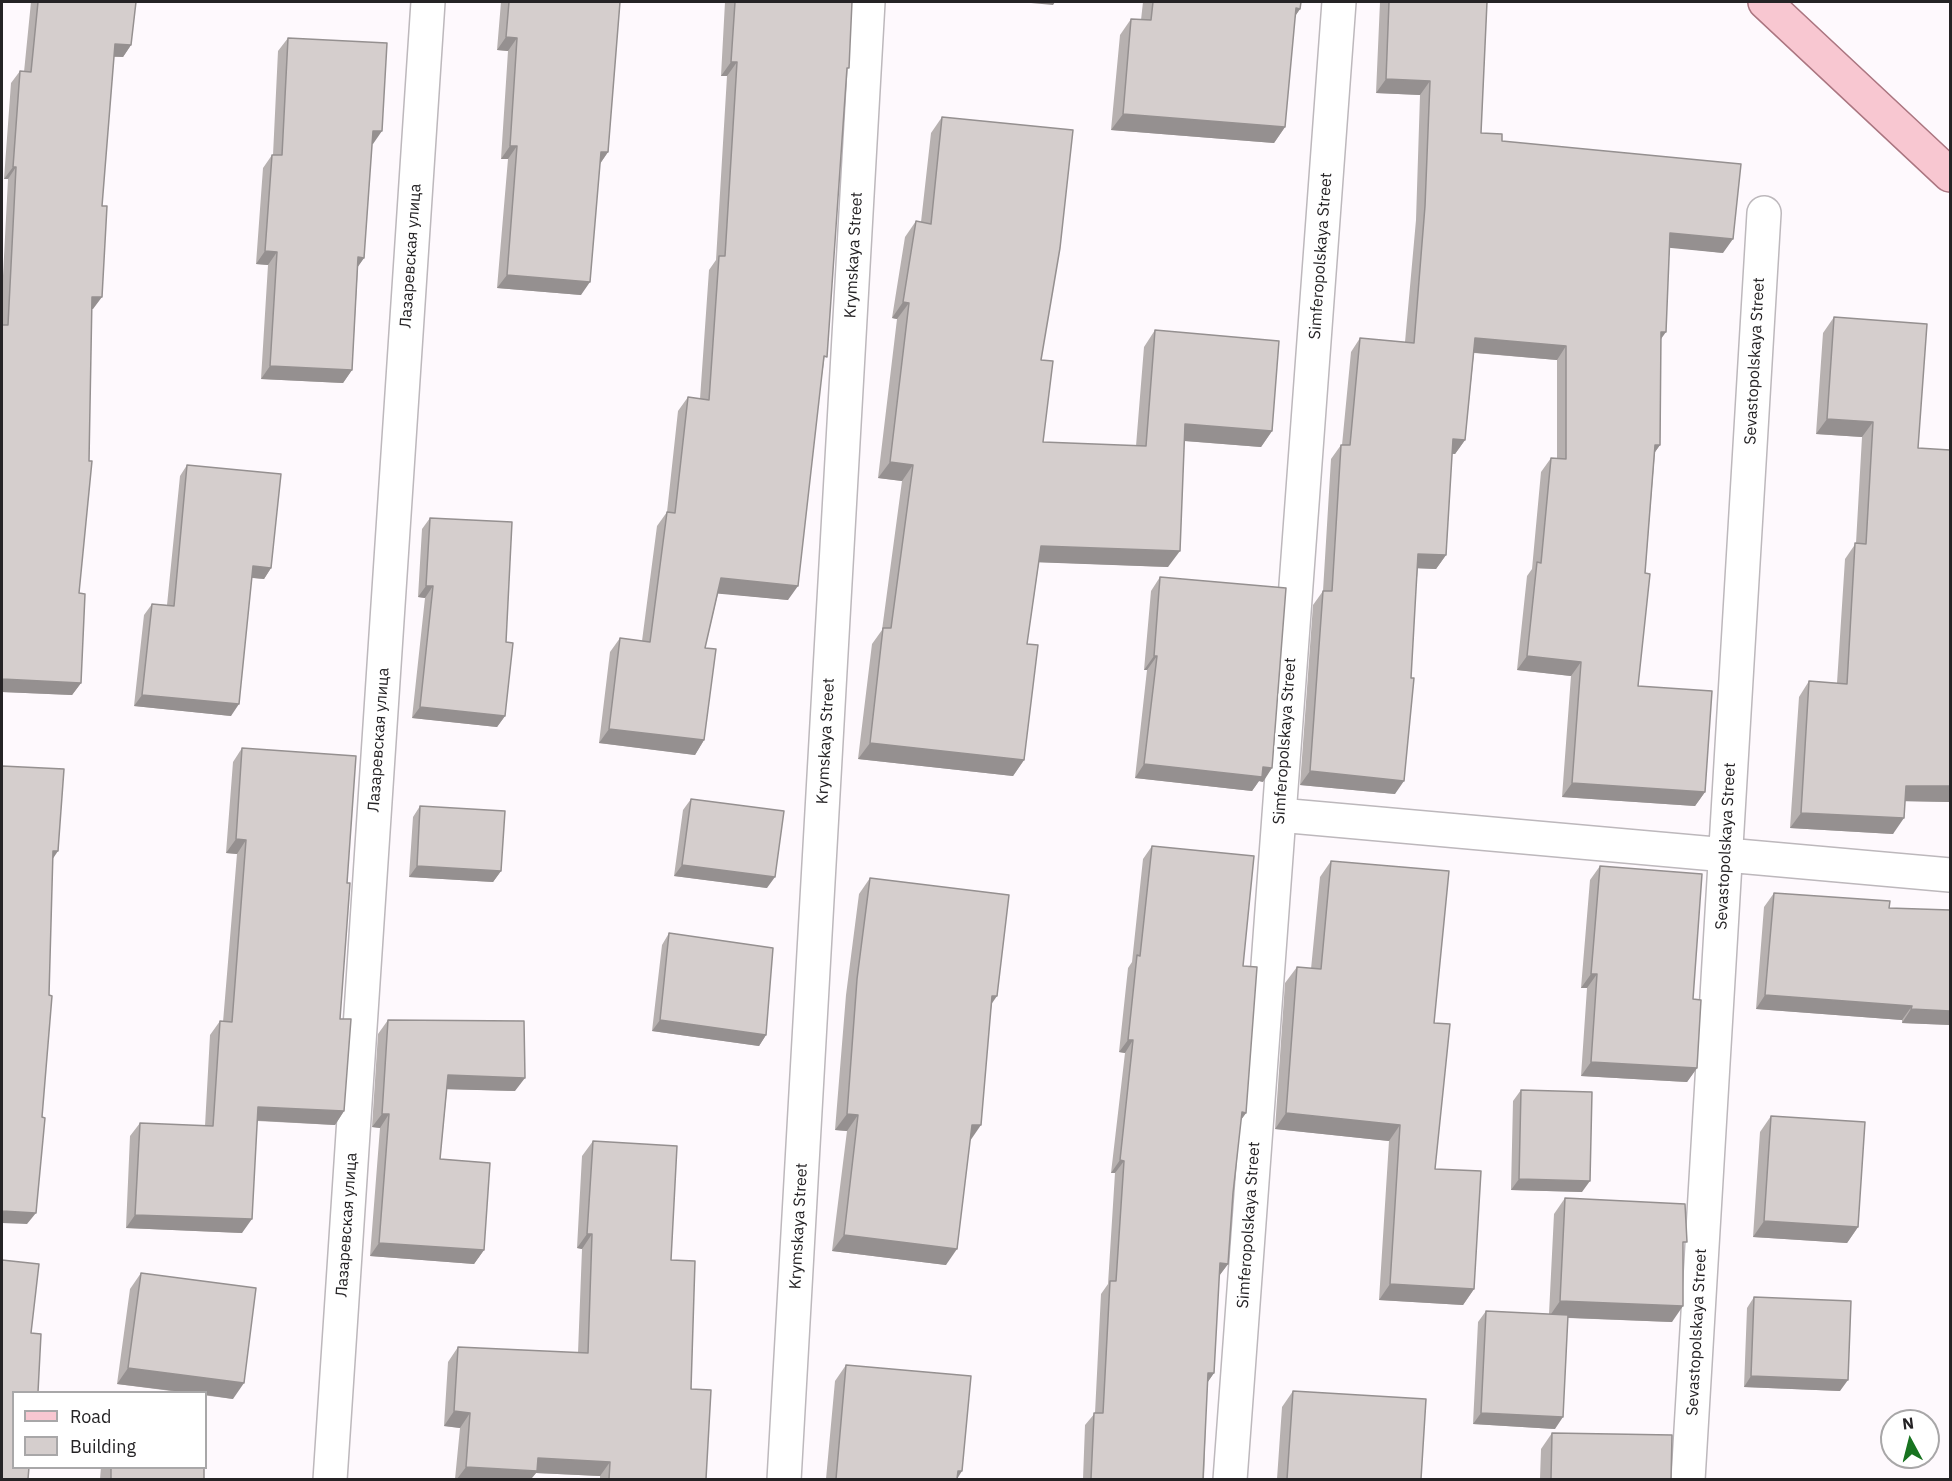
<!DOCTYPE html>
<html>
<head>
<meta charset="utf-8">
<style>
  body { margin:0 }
  #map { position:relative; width:1952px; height:1481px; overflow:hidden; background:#fef9fd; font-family:"IBM Plex Sans",sans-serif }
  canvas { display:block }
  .frame { position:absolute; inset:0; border:3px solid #252325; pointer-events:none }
  .legend { position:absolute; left:12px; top:1391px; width:195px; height:78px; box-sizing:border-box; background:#fff; border:2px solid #a8a7a8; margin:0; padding:8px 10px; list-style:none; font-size:18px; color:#252325 }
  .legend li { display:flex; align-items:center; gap:12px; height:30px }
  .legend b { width:30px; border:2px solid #a8a7a8 }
  .north { position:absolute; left:1880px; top:1409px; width:60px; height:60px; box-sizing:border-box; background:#fff; border:2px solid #a8a7a8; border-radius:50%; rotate:353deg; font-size:16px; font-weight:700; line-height:24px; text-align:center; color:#252325 }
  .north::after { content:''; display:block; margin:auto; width:21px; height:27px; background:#187320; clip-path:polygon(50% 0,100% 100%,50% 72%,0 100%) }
</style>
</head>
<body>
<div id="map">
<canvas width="1952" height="1481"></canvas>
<div class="frame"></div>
<ul class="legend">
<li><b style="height:8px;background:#f8c7d1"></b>Road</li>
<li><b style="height:16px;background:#d5cecd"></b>Building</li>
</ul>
<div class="north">N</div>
</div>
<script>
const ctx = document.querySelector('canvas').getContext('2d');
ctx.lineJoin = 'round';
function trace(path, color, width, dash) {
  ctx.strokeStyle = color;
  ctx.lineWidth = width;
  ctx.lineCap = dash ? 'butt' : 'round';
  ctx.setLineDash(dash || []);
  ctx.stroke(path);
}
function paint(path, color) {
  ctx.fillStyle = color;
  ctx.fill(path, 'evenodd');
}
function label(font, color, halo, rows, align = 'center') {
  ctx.font = font + ' "IBM Plex Sans",sans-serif';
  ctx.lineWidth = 6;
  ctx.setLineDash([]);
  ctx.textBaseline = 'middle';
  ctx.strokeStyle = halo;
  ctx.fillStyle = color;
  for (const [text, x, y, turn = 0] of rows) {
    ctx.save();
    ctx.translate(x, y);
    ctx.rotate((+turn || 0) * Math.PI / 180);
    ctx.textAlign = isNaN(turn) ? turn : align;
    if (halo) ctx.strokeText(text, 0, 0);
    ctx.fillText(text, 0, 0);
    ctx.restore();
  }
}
const minor = new Path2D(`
  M 1279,815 L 1950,875
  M 330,1480 L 428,2
  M 784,1480 L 868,2
  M 1230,1480 L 1339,2
  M 1688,1480 L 1764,213`);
const primary = new Path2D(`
  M 1765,2 L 1950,175`);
trace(minor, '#bdb8bc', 36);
trace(primary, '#ab7681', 36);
trace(minor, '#fff', 33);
trace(primary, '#f8c7d1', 33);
paint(new Path2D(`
  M 31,2 L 136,2 L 131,45 L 123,57 L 114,57 L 93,309 L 92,309 L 79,593 L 81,683 L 72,695 L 2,692 L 2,295 L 8,179 L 4,179 L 11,83 L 20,71 L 24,72 Z
  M 501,2 L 620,2 L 608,152 L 600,164 L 581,295 L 497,288 L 508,159 L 501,159 L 508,51 L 497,50 Z
  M 725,2 L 852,2 L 824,362 L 788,600 L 718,593 L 705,648 L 704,740 L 695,755 L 599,743 L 610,652 L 620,638 L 642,641 L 657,526 L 667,512 L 678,411 L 688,397 L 700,399 L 709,270 L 716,260 L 727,76 L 721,76 Z
  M 1143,2 L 1301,2 L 1300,9 L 1295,16 L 1285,127 L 1274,143 L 1111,130 L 1120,35 L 1131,19 L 1141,20 Z
  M 1380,2 L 1487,2 L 1481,133 L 1502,141 L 1723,253 L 1670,247 L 1661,340 L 1660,445 L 1655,452 L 1645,573 L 1638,686 L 1705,792 L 1695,806 L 1562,797 L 1571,676 L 1517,670 L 1527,576 L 1532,569 L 1541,472 L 1551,458 L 1557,458 L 1557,360 L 1474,353 L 1465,440 L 1455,454 L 1452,454 L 1446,555 L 1436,569 L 1418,568 L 1395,794 L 1300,785 L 1313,605 L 1323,591 L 1331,459 L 1341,445 L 1342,445 L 1351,352 L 1360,338 L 1405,342 L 1416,220 L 1420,95 L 1376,93 Z
  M 288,38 L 373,144 L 372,144 L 364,258 L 358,266 L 352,370 L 343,383 L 261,379 L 268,265 L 256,264 L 263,168 L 272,155 L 273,155 L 278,51 Z
  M 942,117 L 1041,360 L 1043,442 L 1136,446 L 1144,347 L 1155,330 L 1272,431 L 1261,447 L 1184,441 L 1168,567 L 1039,562 L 1027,644 L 1024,760 L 1013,776 L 858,759 L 872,644 L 882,630 L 902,481 L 878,478 L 897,319 L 892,318 L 905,237 L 916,221 L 921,222 L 931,133 Z
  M 1834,317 L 1918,448 L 1950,802 L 1905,801 L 1893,834 L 1790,828 L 1799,697 L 1809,681 L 1837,683 L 1845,559 L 1856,543 L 1862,437 L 1816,434 L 1823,333 Z
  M 187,465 L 271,568 L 264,579 L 252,578 L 231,716 L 134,706 L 144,615 L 152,604 L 167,605 L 180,476 Z
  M 430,518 L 506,642 L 505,716 L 497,727 L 412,718 L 425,598 L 418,597 L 422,529 Z
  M 1160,577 L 1263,782 L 1259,781 L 1252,791 L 1135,778 L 1147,670 L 1144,670 L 1151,591 Z
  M 242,748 L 347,883 L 340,1019 L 344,1111 L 335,1125 L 257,1121 L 242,1233 L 126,1228 L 130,1136 L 140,1123 L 205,1126 L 210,1035 L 220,1021 L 223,1022 L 237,854 L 226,853 L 233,762 Z
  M 691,799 L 767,888 L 674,876 L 683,810 Z
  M 420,806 L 501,871 L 493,882 L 409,877 L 413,817 Z
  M 1152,846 L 1243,966 L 1246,1113 L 1241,1120 L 1233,1193 L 1228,1264 L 1219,1276 L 1214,1373 L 1207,1383 L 1204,1479 L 1083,1479 L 1085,1425 L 1095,1413 L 1101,1294 L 1108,1284 L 1115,1173 L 1111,1173 L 1125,1053 L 1119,1052 L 1128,968 L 1132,962 L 1143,859 Z
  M 1331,861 L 1434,1023 L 1435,1169 L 1474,1289 L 1463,1305 L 1379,1300 L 1389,1141 L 1275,1129 L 1285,983 L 1297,967 L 1311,969 L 1320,877 Z
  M 1600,866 L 1693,999 L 1697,1068 L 1687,1082 L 1581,1076 L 1587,988 L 1581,988 L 1590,880 Z
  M 870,878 L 992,1004 L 970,1141 L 946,1265 L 832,1251 L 847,1131 L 835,1130 L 846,995 L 859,894 Z
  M 1774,893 L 1889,908 L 1950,910 L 1950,1025 L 1902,1023 L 1902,1020 L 1756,1009 L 1764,907 Z
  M 669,933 L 766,1035 L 759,1046 L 652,1031 L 662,945 Z
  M 388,1020 L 515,1091 L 447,1089 L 440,1159 L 484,1250 L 474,1264 L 370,1256 L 380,1128 L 372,1127 L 378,1034 Z
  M 1521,1090 L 1582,1192 L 1511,1190 L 1513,1101 Z
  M 1771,1116 L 1858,1227 L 1847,1243 L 1753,1237 L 1760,1132 Z
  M 593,1141 L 671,1260 L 706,1479 L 600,1479 L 600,1476 L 536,1473 L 531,1479 L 455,1479 L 460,1428 L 444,1426 L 448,1362 L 458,1347 L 578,1353 L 582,1249 L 577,1248 L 582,1156 Z
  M 1565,1198 L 1683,1248 L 1672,1322 L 1568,1318 L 1555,1429 L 1473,1424 L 1478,1322 L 1486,1311 L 1549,1314 L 1554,1214 Z
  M 141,1273 L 233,1399 L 117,1384 L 130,1289 Z
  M 1754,1297 L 1840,1391 L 1744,1387 L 1747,1308 Z
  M 846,1365 L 957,1479 L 826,1479 L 835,1381 Z
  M 1293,1391 L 1421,1479 L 1277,1479 L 1282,1407 Z
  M 1552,1433 L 1671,1479 L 1540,1479 L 1541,1449 Z
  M 101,1467 L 204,1467 L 204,1479 L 100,1479 Z`), '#b7b1b0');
paint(new Path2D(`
  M 1020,2 L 1055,2 L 1053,5 Z
  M 1296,8 L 1300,9 L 1289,25 Z
  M 506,37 L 517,38 L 508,51 L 497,50 Z
  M 115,44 L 131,45 L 123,57 L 107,56 Z
  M 731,62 L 737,62 L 727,76 L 721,76 Z
  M 1386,79 L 1430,81 L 1420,95 L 1376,93 Z
  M 1123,114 L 1285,127 L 1274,143 L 1111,130 Z
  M 373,131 L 382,131 L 373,144 L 364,144 Z
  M 510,146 L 517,146 L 508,159 L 501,159 Z
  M 601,152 L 608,152 L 599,165 Z
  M 13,167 L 16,167 L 8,179 L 4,179 Z
  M 1670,233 L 1733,239 L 1723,253 L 1661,247 Z
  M 265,251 L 277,252 L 268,265 L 256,264 Z
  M 358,257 L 364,258 L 355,271 Z
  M 507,275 L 590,282 L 581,295 L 497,288 Z
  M 92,297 L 102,297 L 93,309 L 84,309 Z
  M 903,302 L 909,303 L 897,319 L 892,318 Z
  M 1661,332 L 1666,332 L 1656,346 Z
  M 1475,338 L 1566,346 L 1557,360 L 1466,352 Z
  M 270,366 L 352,370 L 343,383 L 261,379 Z
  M 1827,419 L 1873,422 L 1862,437 L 1816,434 Z
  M 1185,424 L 1272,431 L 1261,447 L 1173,440 Z
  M 1453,439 L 1465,440 L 1455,454 L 1443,453 Z
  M 1655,445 L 1660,445 L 1650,459 Z
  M 890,462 L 913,465 L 902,481 L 878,478 Z
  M 1041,546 L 1180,551 L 1168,567 L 1030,562 Z
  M 1418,554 L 1446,555 L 1436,569 L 1409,568 Z
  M 253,566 L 271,568 L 264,579 L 245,577 Z
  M 721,578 L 798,586 L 788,600 L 711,593 Z
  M 426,586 L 433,586 L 425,598 L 418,597 Z
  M 1154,656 L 1157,656 L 1147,670 L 1144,670 Z
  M 1527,656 L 1581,662 L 1571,676 L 1517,670 Z
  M 2,679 L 81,683 L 72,695 L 2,692 Z
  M 142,695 L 239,704 L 231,716 L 134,706 Z
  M 420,707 L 505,716 L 497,727 L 412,718 Z
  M 609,729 L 704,740 L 695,755 L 599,743 Z
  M 870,743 L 1024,760 L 1013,776 L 858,759 Z
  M 1144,764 L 1263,767 L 1272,768 L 1263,782 L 1259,781 L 1252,791 L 1135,778 Z
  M 1310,771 L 1404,781 L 1395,794 L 1300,785 Z
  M 1572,783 L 1705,792 L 1695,806 L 1562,797 Z
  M 1906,786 L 1950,786 L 1950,802 L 1895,801 Z
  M 1801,813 L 1904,818 L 1893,834 L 1790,828 Z
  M 236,839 L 246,840 L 237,854 L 226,853 Z
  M 53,851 L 58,851 L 50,863 Z
  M 682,865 L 775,877 L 767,888 L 674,876 Z
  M 417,866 L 501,871 L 493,882 L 409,877 Z
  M 1591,974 L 1597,974 L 1587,988 L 1581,988 Z
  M 1765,995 L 1912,1006 L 1902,1020 L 1756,1009 Z
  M 992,996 L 997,996 L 986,1012 Z
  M 1911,1009 L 1950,1011 L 1950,1025 L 1902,1023 Z
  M 660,1020 L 766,1035 L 759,1046 L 652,1031 Z
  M 1128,1040 L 1133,1040 L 1125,1053 L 1119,1052 Z
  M 1591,1062 L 1697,1068 L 1687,1082 L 1581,1076 Z
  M 448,1075 L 525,1078 L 515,1091 L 439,1089 Z
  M 258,1107 L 344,1111 L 335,1125 L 248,1120 Z
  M 1242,1112 L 1246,1113 L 1237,1125 Z
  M 1286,1113 L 1400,1125 L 1389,1141 L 1275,1129 Z
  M 382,1114 L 389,1114 L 380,1128 L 372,1127 Z
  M 847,1114 L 858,1115 L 847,1131 L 835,1130 Z
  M 972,1125 L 981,1125 L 970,1141 Z
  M 1120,1160 L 1124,1161 L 1115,1173 L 1111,1173 Z
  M 1519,1179 L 1590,1181 L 1582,1192 L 1511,1190 Z
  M 2,1211 L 36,1213 L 27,1224 L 2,1223 Z
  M 135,1215 L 252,1219 L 242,1233 L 126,1228 Z
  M 1764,1221 L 1858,1227 L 1847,1243 L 1753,1237 Z
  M 587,1234 L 592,1234 L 582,1249 L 577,1248 Z
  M 844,1235 L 957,1249 L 946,1265 L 832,1251 Z
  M 379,1243 L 484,1250 L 474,1264 L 370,1256 Z
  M 1220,1263 L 1228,1264 L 1219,1276 Z
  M 1390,1284 L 1474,1289 L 1463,1305 L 1379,1300 Z
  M 1560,1301 L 1683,1306 L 1672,1322 L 1549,1317 Z
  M 128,1368 L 244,1383 L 233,1399 L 206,1395 L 206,1392 L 183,1392 L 117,1384 Z
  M 1208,1373 L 1214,1373 L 1205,1386 Z
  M 1751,1376 L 1848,1380 L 1840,1391 L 1744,1387 Z
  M 454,1411 L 470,1413 L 460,1428 L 444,1426 Z
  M 1481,1413 L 1563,1417 L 1555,1429 L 1473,1424 Z
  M 538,1458 L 610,1462 L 600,1476 L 536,1473 L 531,1479 L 457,1479 L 466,1467 Z
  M 958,1471 L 962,1471 L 957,1479 Z`), '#959090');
const building = new Path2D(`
  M 38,2 L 136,2 L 131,45 L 115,44 L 102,206 L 107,206 L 102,297 L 92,297 L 89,461 L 92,461 L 79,593 L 85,594 L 81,683 L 2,679 L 2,325 L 8,325 L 16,167 L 13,167 L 20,71 L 31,72 Z
  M 509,2 L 620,2 L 608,152 L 601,152 L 590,282 L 507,275 L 517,146 L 510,146 L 517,38 L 506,37 Z
  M 735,2 L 852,2 L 849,68 L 847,68 L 827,357 L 824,356 L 798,586 L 721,578 L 705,648 L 716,649 L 704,740 L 609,729 L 620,638 L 650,642 L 667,512 L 675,513 L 688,397 L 709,400 L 719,256 L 725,256 L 737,62 L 731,62 Z
  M 1153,2 L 1301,2 L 1300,9 L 1296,8 L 1285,127 L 1123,114 L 1131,19 L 1151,20 Z
  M 1389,2 L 1487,2 L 1481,133 L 1502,134 L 1502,141 L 1741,164 L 1733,239 L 1670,233 L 1666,332 L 1661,332 L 1660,445 L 1655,445 L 1645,573 L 1650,574 L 1638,686 L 1712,691 L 1705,792 L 1572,783 L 1581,662 L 1527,656 L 1537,562 L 1541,563 L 1551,458 L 1566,459 L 1566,346 L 1475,338 L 1465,440 L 1453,439 L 1446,555 L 1418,554 L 1411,678 L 1414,678 L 1404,781 L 1310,771 L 1323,591 L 1332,591 L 1341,445 L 1350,445 L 1360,338 L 1414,343 L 1425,206 L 1430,81 L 1386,79 Z
  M 288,38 L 387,43 L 382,131 L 373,131 L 364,258 L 358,257 L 352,370 L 270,366 L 277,252 L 265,251 L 272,155 L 282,155 Z
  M 942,117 L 1073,130 L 1060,248 L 1041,360 L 1053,361 L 1043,442 L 1146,446 L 1155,330 L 1279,341 L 1272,431 L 1185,424 L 1180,551 L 1041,546 L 1027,644 L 1038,645 L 1024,760 L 870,743 L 883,628 L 891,628 L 913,465 L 890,462 L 909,303 L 903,302 L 916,221 L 931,224 Z
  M 1834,317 L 1927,324 L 1918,448 L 1950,450 L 1950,786 L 1906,786 L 1904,818 L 1801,813 L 1809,681 L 1847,684 L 1855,543 L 1866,544 L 1873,422 L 1827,419 Z
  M 187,465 L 281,474 L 271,568 L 253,566 L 239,704 L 142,695 L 152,604 L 174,606 Z
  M 430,518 L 512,522 L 506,642 L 513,643 L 505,716 L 420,707 L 433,586 L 426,586 Z
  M 1160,577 L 1286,588 L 1272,768 L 1263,767 L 1262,777 L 1144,764 L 1157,656 L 1154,656 Z
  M 242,748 L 356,756 L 347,883 L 350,883 L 340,1019 L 351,1019 L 344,1111 L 258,1107 L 252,1219 L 135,1215 L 140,1123 L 213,1126 L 220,1021 L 232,1022 L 246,840 L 236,839 Z
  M 2,766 L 64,769 L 58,851 L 53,851 L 49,995 L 52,996 L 42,1117 L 45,1118 L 36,1213 L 2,1211 Z
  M 691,799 L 784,811 L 775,877 L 682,865 Z
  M 420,806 L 505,811 L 501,871 L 417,866 Z
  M 1152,846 L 1254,856 L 1243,966 L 1257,967 L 1246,1113 L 1242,1112 L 1233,1193 L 1228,1264 L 1220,1263 L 1214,1373 L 1208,1373 L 1203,1479 L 1091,1479 L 1094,1413 L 1103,1413 L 1110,1281 L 1116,1281 L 1124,1161 L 1120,1160 L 1133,1040 L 1128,1040 L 1137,955 L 1140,956 Z
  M 1331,861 L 1449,871 L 1434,1023 L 1450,1024 L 1435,1169 L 1481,1171 L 1474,1289 L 1390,1284 L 1400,1125 L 1286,1113 L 1297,967 L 1321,969 Z
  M 1600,866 L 1702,874 L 1693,999 L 1701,1000 L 1697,1068 L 1591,1062 L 1597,974 L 1591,974 Z
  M 870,878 L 1009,895 L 997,996 L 992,996 L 981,1125 L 972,1125 L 957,1249 L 844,1235 L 858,1115 L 847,1114 L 857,979 Z
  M 1774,893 L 1890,901 L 1889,908 L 1950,910 L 1950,1011 L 1911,1009 L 1912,1006 L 1765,995 Z
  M 669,933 L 773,948 L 766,1035 L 660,1020 Z
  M 388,1020 L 524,1021 L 525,1078 L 448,1075 L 440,1159 L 490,1163 L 484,1250 L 379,1243 L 389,1114 L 382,1114 Z
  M 1521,1090 L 1592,1092 L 1590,1181 L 1519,1179 Z
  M 1771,1116 L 1865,1122 L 1858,1227 L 1764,1221 Z
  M 593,1141 L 677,1146 L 671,1260 L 695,1261 L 691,1389 L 711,1390 L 706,1479 L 609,1479 L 610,1462 L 538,1458 L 537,1471 L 466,1467 L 470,1413 L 454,1411 L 458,1347 L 588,1353 L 592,1234 L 587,1234 Z
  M 1565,1198 L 1685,1204 L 1687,1242 L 1683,1242 L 1683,1306 L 1560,1301 Z
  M 2,1260 L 39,1264 L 31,1333 L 41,1334 L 38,1392 L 14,1392 L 14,1467 L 29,1467 L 28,1479 L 2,1479 Z
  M 141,1273 L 256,1288 L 244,1383 L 128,1368 Z
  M 1754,1297 L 1851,1301 L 1848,1380 L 1751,1376 Z
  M 1486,1311 L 1568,1315 L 1563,1417 L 1481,1413 Z
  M 846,1365 L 971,1376 L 962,1471 L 958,1471 L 957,1479 L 836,1479 Z
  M 1293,1391 L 1426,1399 L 1421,1479 L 1287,1479 Z
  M 1552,1433 L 1672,1435 L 1671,1479 L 1551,1479 Z
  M 111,1467 L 204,1467 L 204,1479 L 111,1479 Z`);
paint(building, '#d5cecd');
trace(building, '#959090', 1.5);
label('16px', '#252325', '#fff', [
  ["Krymskaya Street",854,255,-87],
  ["Лазаревская улица",411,256,-86],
  ["Simferopolskaya Street",1321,256,-86],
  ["Sevastopolskaya Street",1755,361,-87],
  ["Лазаревская улица",379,740,-86],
  ["Krymskaya Street",826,741,-87],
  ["Simferopolskaya Street",1285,741,-86],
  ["Sevastopolskaya Street",1726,846,-87],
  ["Лазаревская улица",347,1225,-86],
  ["Simferopolskaya Street",1249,1225,-86],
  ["Krymskaya Street",799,1226,-87],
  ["Sevastopolskaya Street",1697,1332,-87]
]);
</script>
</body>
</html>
